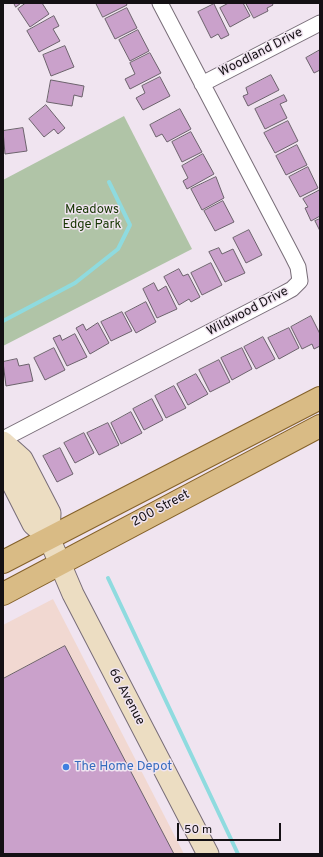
<!DOCTYPE html>
<html>
<head>
<meta charset="utf-8">
<style>
  body { margin:0 }
  #map { position:relative; width:323px; height:857px; overflow:hidden; background:#f0e4f0; font-family:Overpass,sans-serif }
  canvas { display:block }
  .frame { position:absolute; inset:0; border:4px solid #141014; pointer-events:none }
  .scale { position:absolute; left:177px; top:823px; width:104px; height:18px; box-sizing:border-box; border:2px solid #141014; border-top:0; padding-left:5px; font-size:12px; line-height:14px; white-space:nowrap; color:#141014; -webkit-text-stroke:3px #f0e4f0; paint-order:stroke }
</style>
</head>
<body>
<div id="map">
<canvas width="323" height="857"></canvas>
<div class="frame"></div>
<div class="scale">50 m</div>
</div>
<script>
const ctx = document.querySelector('canvas').getContext('2d');
ctx.lineJoin = 'round';
function paint(path, color) {
  ctx.fillStyle = color;
  ctx.fill(path, 'evenodd');
}
function trace(path, color, width, dash) {
  ctx.strokeStyle = color;
  ctx.lineWidth = width;
  ctx.lineCap = dash ? 'butt' : 'round';
  ctx.setLineDash(dash || []);
  ctx.stroke(path);
}
function label(font, color, halo, rows, align = 'center') {
  ctx.font = font + ' Overpass,sans-serif';
  ctx.lineWidth = 3;
  ctx.setLineDash([]);
  ctx.textBaseline = 'middle';
  ctx.strokeStyle = halo;
  ctx.fillStyle = color;
  for (const [text, x, y, turn = 0] of rows) {
    ctx.save();
    ctx.translate(x, y);
    ctx.rotate((+turn || 0) * Math.PI / 180);
    ctx.textAlign = isNaN(turn) ? turn : align;
    if (halo) ctx.strokeText(text, 0, 0);
    ctx.fillText(text, 0, 0);
    ctx.restore();
  }
}
paint(new Path2D(`
  M 53,599 L 184,854 L 3,854 L 3,625 Z`), '#f1d8d1');
paint(new Path2D(`
  M 124,116 L 192,249 L 3,346 L 3,180 Z`), '#b0c4a7');
trace(new Path2D(`
  M 3,321 L 75,283 L 118,249 L 130,225 L 109,182
  M 108,578 L 238,854`), '#8fdbdf', 4);
const building = new Path2D(`
  M 14,3 L 21,3 L 16,7 Z
  M 26,3 L 42,3 L 49,14 L 30,27 L 18,9 Z
  M 96,3 L 126,3 L 127,5 L 103,17 Z
  M 229,3 L 243,3 L 250,16 L 230,27 L 220,8 Z
  M 246,3 L 272,3 L 273,5 L 267,8 L 268,11 L 254,18 Z
  M 214,4 L 229,35 L 221,39 L 218,34 L 211,38 L 198,12 Z
  M 127,8 L 137,28 L 115,39 L 105,19 Z
  M 54,16 L 59,26 L 53,29 L 60,41 L 39,52 L 27,31 Z
  M 138,30 L 149,51 L 130,61 L 119,40 Z
  M 65,46 L 74,67 L 51,76 L 43,55 Z
  M 320,50 L 320,70 L 314,73 L 306,58 Z
  M 150,53 L 161,73 L 130,89 L 125,79 L 135,74 L 130,63 Z
  M 271,75 L 279,90 L 248,106 L 243,96 L 248,94 L 246,88 Z
  M 160,77 L 170,96 L 143,110 L 136,98 L 145,93 L 142,86 Z
  M 51,80 L 84,86 L 82,97 L 74,95 L 72,106 L 47,102 Z
  M 284,95 L 287,101 L 280,104 L 287,118 L 265,129 L 255,109 Z
  M 46,105 L 65,128 L 58,134 L 54,129 L 44,137 L 29,119 Z
  M 180,109 L 191,129 L 167,142 L 162,134 L 156,137 L 150,125 Z
  M 288,121 L 298,141 L 275,153 L 264,133 Z
  M 23,128 L 27,151 L 5,154 L 3,131 Z
  M 191,132 L 202,152 L 182,162 L 172,142 Z
  M 297,145 L 307,165 L 286,175 L 276,156 Z
  M 203,154 L 214,174 L 187,189 L 183,181 L 188,178 L 182,166 Z
  M 308,167 L 318,188 L 300,197 L 289,177 Z
  M 216,177 L 224,198 L 202,210 L 191,189 Z
  M 320,190 L 320,216 L 311,221 L 305,208 L 308,207 L 303,199 Z
  M 223,201 L 234,222 L 215,231 L 204,211 Z
  M 320,219 L 320,231 L 315,221 Z
  M 249,230 L 262,255 L 246,263 L 233,238 Z
  M 219,248 L 222,254 L 233,249 L 245,273 L 225,282 L 209,252 Z
  M 211,263 L 222,285 L 202,295 L 191,273 Z
  M 179,269 L 183,276 L 188,274 L 200,297 L 191,302 L 189,299 L 179,305 L 164,277 Z
  M 154,283 L 158,291 L 166,286 L 177,309 L 157,318 L 143,289 Z
  M 146,302 L 156,322 L 136,333 L 125,313 Z
  M 122,312 L 132,331 L 111,341 L 101,322 Z
  M 311,316 L 320,334 L 320,346 L 314,349 L 312,344 L 302,349 L 291,327 Z
  M 98,323 L 109,343 L 90,354 L 76,328 L 83,324 L 86,330 Z
  M 289,328 L 299,348 L 279,359 L 268,338 Z
  M 75,334 L 87,357 L 67,366 L 53,338 L 60,335 L 62,340 Z
  M 263,337 L 275,359 L 256,369 L 244,347 Z
  M 54,348 L 65,370 L 45,380 L 34,358 Z
  M 242,348 L 252,369 L 232,380 L 221,358 Z
  M 17,359 L 19,366 L 29,364 L 33,381 L 6,386 L 3,362 Z
  M 219,360 L 230,382 L 210,392 L 199,370 Z
  M 196,374 L 208,394 L 188,405 L 177,384 Z
  M 174,386 L 186,408 L 166,418 L 155,396 Z
  M 152,399 L 163,420 L 144,430 L 133,409 Z
  M 131,412 L 142,433 L 121,444 L 111,423 Z
  M 108,423 L 119,445 L 99,455 L 87,433 Z
  M 84,433 L 94,453 L 75,463 L 64,443 Z
  M 60,448 L 73,474 L 57,482 L 43,456 Z
  M 65,646 L 174,854 L 3,854 L 3,679 Z`);
paint(building, '#caa1cb');
trace(building, '#6c626c', 1);
const street = new Path2D(`
  M 202,84 L 320,23
  M 3,439 L 281,295 L 292,289 L 300,281 L 298,267 L 292,255 L 160,3`);
const secondary = new Path2D(`
  M 3,442 L 22,459 L 50,513 L 49,538
  M 3,460 L 3,465 L 33,524 L 49,538 L 73,594 L 208,854`);
const primary = new Path2D(`
  M 3,562 L 320,398
  M 3,594 L 320,426`);
trace(street, '#786d78', 17);
trace(secondary, '#786d78', 23);
trace(primary, '#846129', 24);
trace(street, '#fff', 15);
trace(secondary, '#ecddc2', 21);
trace(primary, '#d9bb85', 22);
for (const [x, y, r, color] of [
  [66,767,4,"#3f7fe0"]
]) {
  const dot = new Path2D();
  dot.arc(x, y, r, 0, 2 * Math.PI);
  ctx.fillStyle = color;
  ctx.fill(dot);
  trace(dot, '#f0e4f0', 1.5);
}
label('13px', '#141014', '#f0e4f0', [
  ["Woodland Drive",261,53,-27],
  ["Wildwood Drive",248,312,-28],
  ["200 Street",161,509,-28],
  ["66 Avenue",126,697,62]
]);
label('13px', '#163502', '#f0e4f0', [
  ["Meadows",92,210],
  ["Edge Park",92,225]
]);
label('13px', '#366cbe', '#f0e4f0', [
  ["The Home Depot",74,767]
], 'left');
</script>
</body>
</html>
